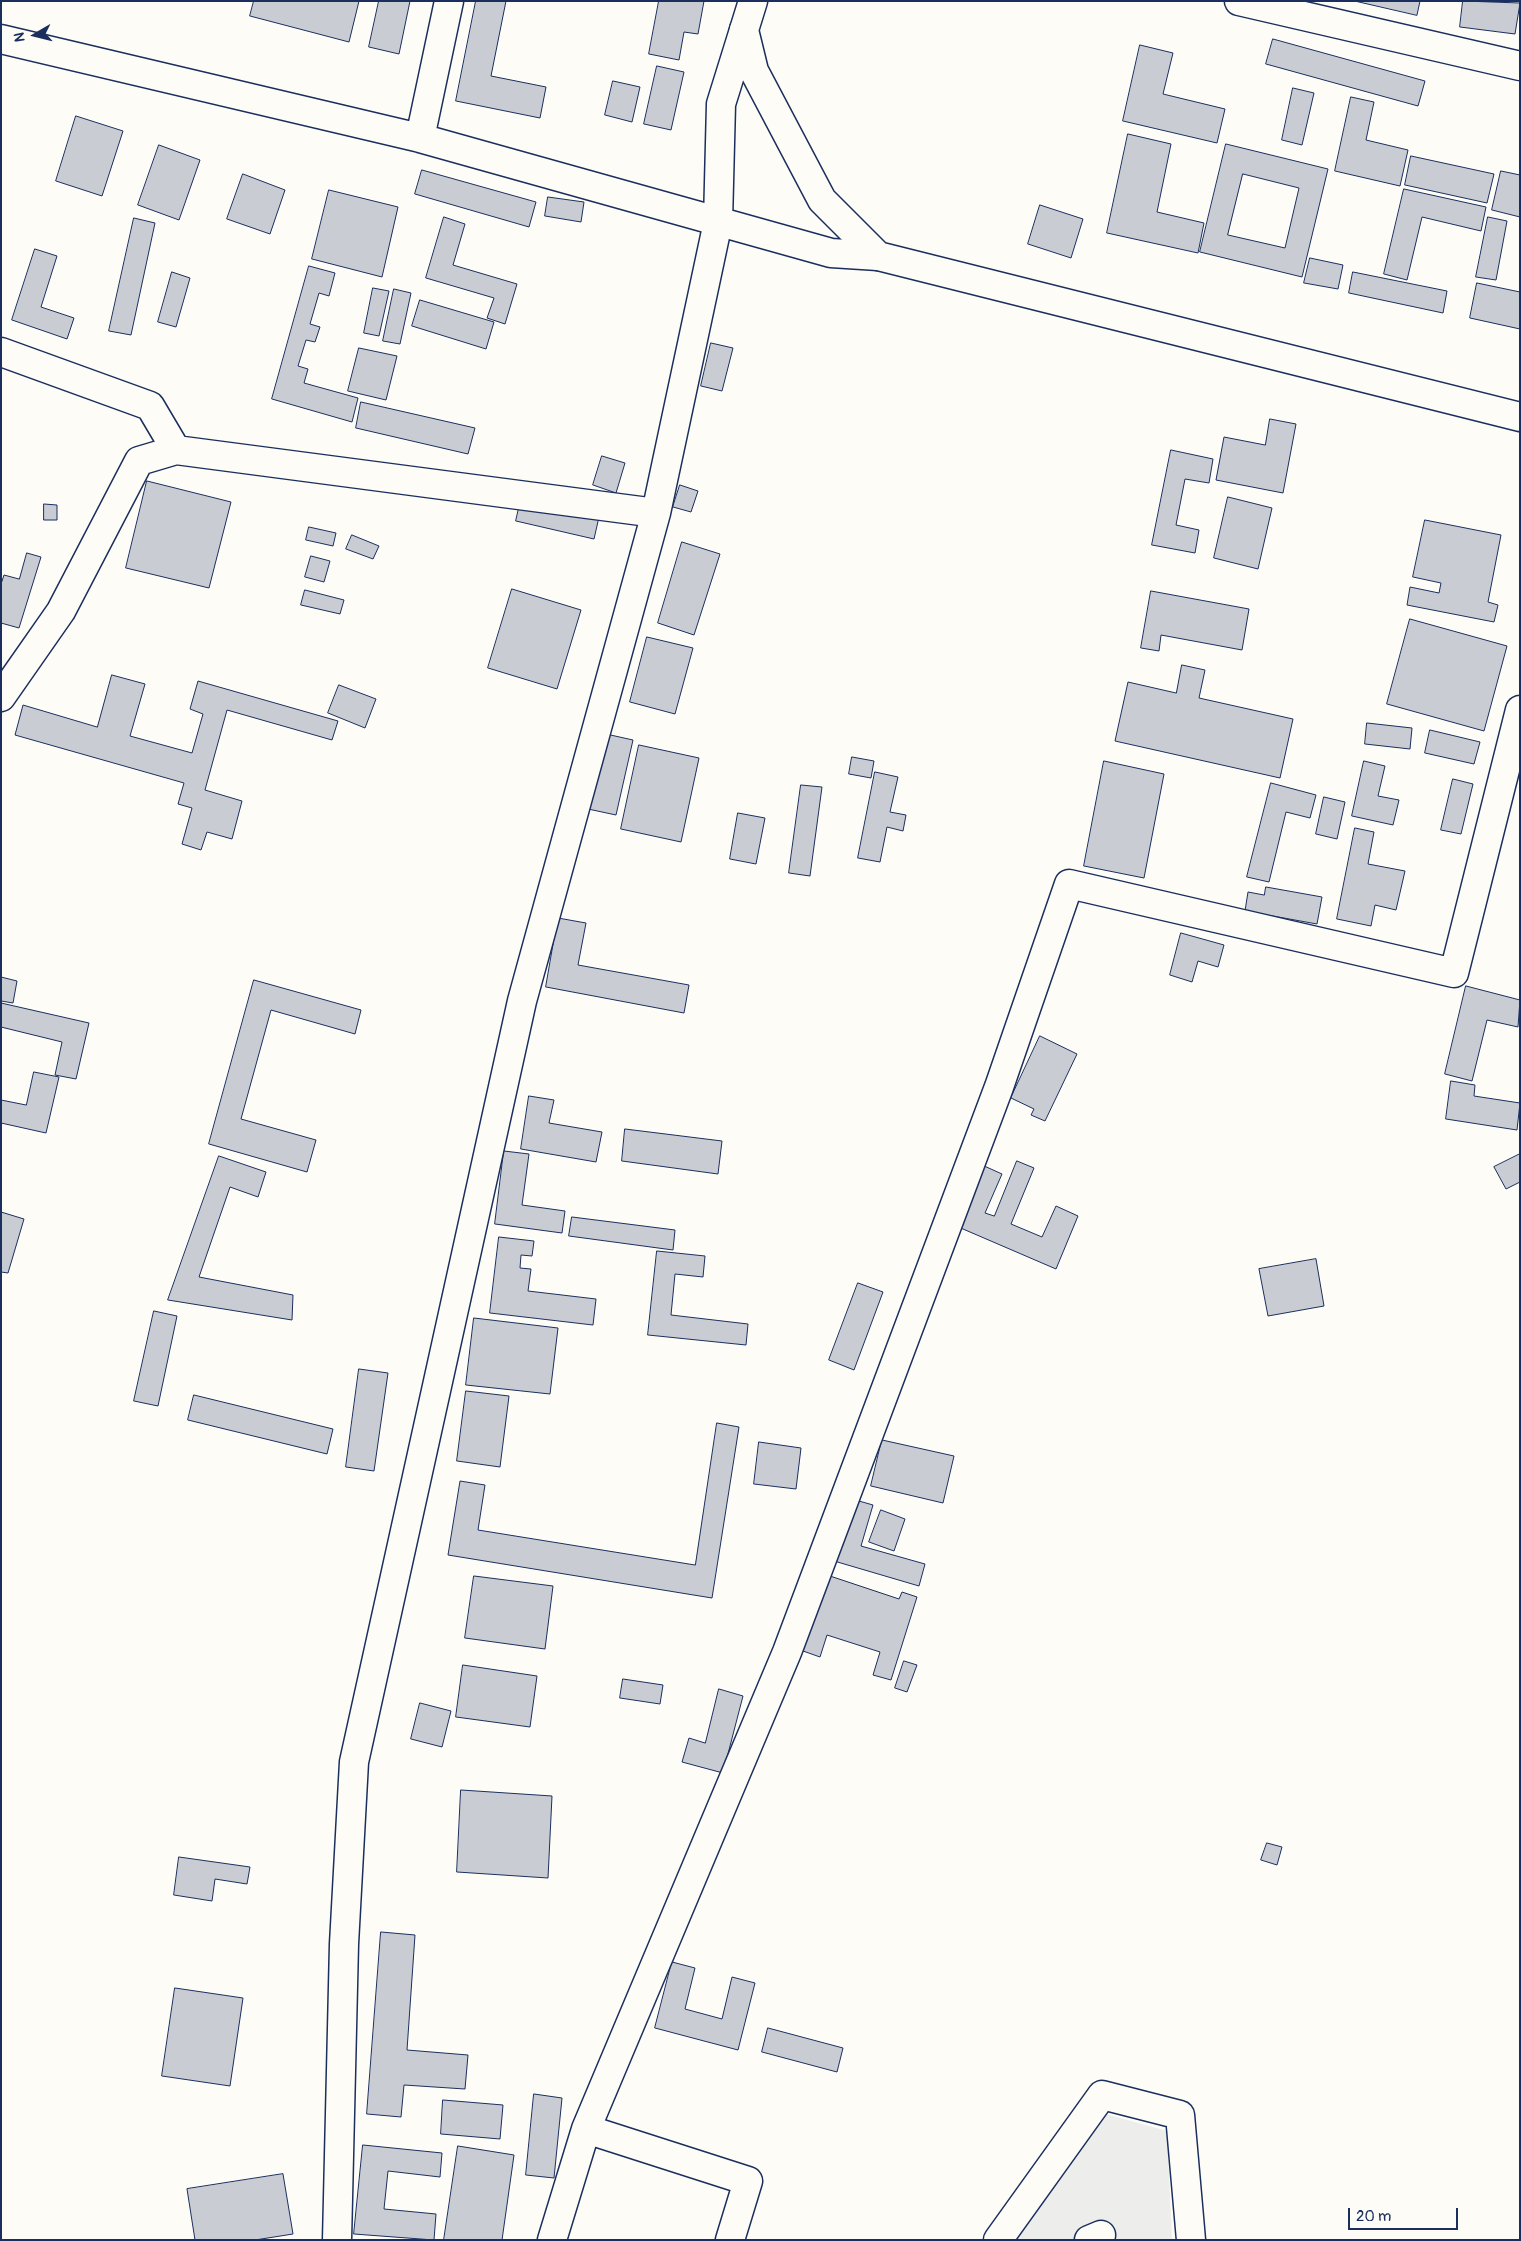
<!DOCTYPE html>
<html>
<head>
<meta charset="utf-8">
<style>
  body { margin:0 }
  #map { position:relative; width:1521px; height:2241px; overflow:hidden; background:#fdfcf7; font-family:Pangolin,sans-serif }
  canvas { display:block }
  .frame { position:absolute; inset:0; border:2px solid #1b2f5e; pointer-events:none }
  .north { position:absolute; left:10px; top:10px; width:50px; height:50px; -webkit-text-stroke:4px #fdfcf7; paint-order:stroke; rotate:262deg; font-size:14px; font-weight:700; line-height:20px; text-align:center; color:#1b2f5e }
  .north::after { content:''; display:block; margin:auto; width:18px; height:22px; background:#1b2f5e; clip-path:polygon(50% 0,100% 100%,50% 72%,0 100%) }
  .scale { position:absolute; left:1348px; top:2208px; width:110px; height:22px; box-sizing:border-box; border:2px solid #1b2f5e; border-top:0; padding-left:6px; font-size:15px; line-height:18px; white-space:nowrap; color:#1b2f5e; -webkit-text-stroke:4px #fdfcf7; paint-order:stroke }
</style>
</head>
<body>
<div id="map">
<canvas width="1521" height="2241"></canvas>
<div class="frame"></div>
<div class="north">N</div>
<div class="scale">20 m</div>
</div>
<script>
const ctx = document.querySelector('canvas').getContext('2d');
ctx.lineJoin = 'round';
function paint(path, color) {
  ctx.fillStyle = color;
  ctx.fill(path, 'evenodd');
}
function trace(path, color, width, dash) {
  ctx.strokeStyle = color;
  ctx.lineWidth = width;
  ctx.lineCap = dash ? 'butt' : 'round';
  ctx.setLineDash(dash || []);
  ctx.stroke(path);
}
paint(new Path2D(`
  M 1102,2113 L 1167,2131 L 1172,2240 L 1017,2240 Z`), '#edeeec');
const building = new Path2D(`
  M 254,1 L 359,1 L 349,42 L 250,16 Z
  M 379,1 L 410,1 L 399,54 L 369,47 Z
  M 476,1 L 506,1 L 491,76 L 546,87 L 540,118 L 456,101 Z
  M 659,1 L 704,1 L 698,34 L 684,32 L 679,60 L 649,54 Z
  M 1355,1 L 1420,1 L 1417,15 Z
  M 1463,1 L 1520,3 L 1515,34 L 1460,27 Z
  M 1273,39 L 1425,81 L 1418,106 L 1266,64 Z
  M 1140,45 L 1173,53 L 1163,94 L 1225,109 L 1217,143 L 1123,121 Z
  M 657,66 L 684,72 L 671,130 L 644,124 Z
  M 613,81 L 640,87 L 632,122 L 605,115 Z
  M 1293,88 L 1314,93 L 1302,145 L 1282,140 Z
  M 1351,97 L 1374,102 L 1366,140 L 1408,150 L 1400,186 L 1335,171 Z
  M 76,116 L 123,131 L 102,196 L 56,181 Z
  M 1128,134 L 1171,144 L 1157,212 L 1204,223 L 1198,253 L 1107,233 Z
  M 1226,144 L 1328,169 L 1302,277 L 1200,252 ZM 1243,174 L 1299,188 L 1285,248 L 1228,235 Z
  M 159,145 L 200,160 L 179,220 L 138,205 Z
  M 1411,156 L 1494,174 L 1487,203 L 1405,185 Z
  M 422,170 L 536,202 L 529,227 L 415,194 Z
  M 1501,171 L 1520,175 L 1520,217 L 1492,210 Z
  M 243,174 L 285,190 L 270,234 L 227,219 Z
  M 1404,189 L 1486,207 L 1481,231 L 1422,217 L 1407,280 L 1384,274 Z
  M 329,190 L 398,207 L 382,277 L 312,259 Z
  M 548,197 L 584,202 L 581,222 L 545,216 Z
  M 1040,205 L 1083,219 L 1071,258 L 1028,244 Z
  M 444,217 L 465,224 L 453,265 L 517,284 L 505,324 L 487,318 L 494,298 L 426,278 Z
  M 1488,217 L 1507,221 L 1496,280 L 1476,277 Z
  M 134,218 L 155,223 L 131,335 L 109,331 Z
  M 35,249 L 57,256 L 41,307 L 74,318 L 67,339 L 12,320 Z
  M 1310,258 L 1343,265 L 1338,289 L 1304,283 Z
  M 309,266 L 335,273 L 329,296 L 319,293 L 310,324 L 320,327 L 315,342 L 306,340 L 298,366 L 308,369 L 304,383 L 358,398 L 352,422 L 272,399 Z
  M 172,272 L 190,278 L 176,327 L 158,322 Z
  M 1353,272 L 1447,291 L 1443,313 L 1349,293 Z
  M 1477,283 L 1520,292 L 1520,329 L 1470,318 Z
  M 373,288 L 389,291 L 379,336 L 364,333 Z
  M 394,289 L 411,293 L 400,344 L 383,341 Z
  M 420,300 L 494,322 L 486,349 L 412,326 Z
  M 711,343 L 733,348 L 722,391 L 701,386 Z
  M 359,348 L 397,356 L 386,400 L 348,391 Z
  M 361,402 L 475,428 L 468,454 L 356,428 Z
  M 1270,419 L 1296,424 L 1283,493 L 1216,480 L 1224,437 L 1265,445 Z
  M 1171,450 L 1213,459 L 1209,483 L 1185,479 L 1176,525 L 1199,530 L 1195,553 L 1152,545 Z
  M 602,456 L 625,463 L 616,493 L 593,485 Z
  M 147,481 L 231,502 L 209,588 L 126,568 Z
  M 680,485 L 698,491 L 691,512 L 673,507 Z
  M 1228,497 L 1272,508 L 1258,569 L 1214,558 Z
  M 521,499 L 599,517 L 594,539 L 516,521 Z
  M 44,504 L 57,505 L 57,520 L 44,520 Z
  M 1425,520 L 1501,535 L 1488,602 L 1498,605 L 1494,622 L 1407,605 L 1410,587 L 1439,593 L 1441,583 L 1413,577 Z
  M 309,527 L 336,533 L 333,546 L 306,540 Z
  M 352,535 L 379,546 L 373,559 L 346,549 Z
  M 682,542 L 720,554 L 694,635 L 658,623 Z
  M 27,553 L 41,557 L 19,628 L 1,623 L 1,584 L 4,575 L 19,579 Z
  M 311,556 L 330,561 L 324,582 L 305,577 Z
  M 512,589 L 581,610 L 557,689 L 488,668 Z
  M 305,590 L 344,600 L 340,614 L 301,605 Z
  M 1151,591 L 1249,609 L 1242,650 L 1161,635 L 1159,651 L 1141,648 Z
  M 1410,619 L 1507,646 L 1484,731 L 1387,704 Z
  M 647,637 L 693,648 L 675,714 L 630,702 Z
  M 1182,665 L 1205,670 L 1199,698 L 1293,719 L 1280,778 L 1115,741 L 1128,682 L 1176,693 Z
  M 112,675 L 145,684 L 130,736 L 192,753 L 203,714 L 190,709 L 198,681 L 338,721 L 332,740 L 227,710 L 205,790 L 242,801 L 232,839 L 207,832 L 201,850 L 182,844 L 192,808 L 178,804 L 184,783 L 15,735 L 23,705 L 97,727 Z
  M 339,685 L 376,699 L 365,728 L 328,713 Z
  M 1367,723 L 1412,728 L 1410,749 L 1365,744 Z
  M 1430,730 L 1480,742 L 1474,764 L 1425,753 Z
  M 606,734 L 633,740 L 616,815 L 588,809 Z
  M 639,745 L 699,758 L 681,842 L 621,829 Z
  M 852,757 L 874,761 L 871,778 L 849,774 Z
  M 1104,761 L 1164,774 L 1144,878 L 1084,866 Z
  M 1364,761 L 1385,766 L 1378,796 L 1399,800 L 1393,825 L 1352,816 Z
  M 875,772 L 898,777 L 890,812 L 906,815 L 903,831 L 887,827 L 880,862 L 858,858 Z
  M 1453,779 L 1473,784 L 1461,834 L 1441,830 Z
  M 1271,783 L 1316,795 L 1310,818 L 1286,812 L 1269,882 L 1247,877 Z
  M 801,785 L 822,787 L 810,876 L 789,873 Z
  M 1324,797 L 1345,802 L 1337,839 L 1316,834 Z
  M 738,813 L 765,818 L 756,864 L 730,859 Z
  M 1355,828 L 1374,832 L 1368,864 L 1405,871 L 1396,910 L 1375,905 L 1371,926 L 1337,919 Z
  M 1266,887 L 1322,897 L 1317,924 L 1245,911 L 1248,892 L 1264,895 Z
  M 558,918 L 586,923 L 578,965 L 689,985 L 684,1013 L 546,987 Z
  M 1181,933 L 1224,945 L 1218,967 L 1198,961 L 1192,982 L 1170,975 Z
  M 1,977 L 17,981 L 13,1003 L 1,1001 Z
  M 254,980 L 361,1010 L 355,1034 L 271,1010 L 241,1119 L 316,1140 L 307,1172 L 209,1144 Z
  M 1466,986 L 1520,1000 L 1518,1027 L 1487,1020 L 1472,1081 L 1445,1074 Z
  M 1,1003 L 89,1023 L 76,1079 L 55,1075 L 62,1042 L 1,1027 Z
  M 1040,1036 L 1077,1054 L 1045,1121 L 1031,1115 L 1034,1109 L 1011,1098 Z
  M 34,1072 L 59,1077 L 46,1133 L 1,1123 L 1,1100 L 26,1105 Z
  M 1451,1081 L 1475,1085 L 1474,1096 L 1520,1103 L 1517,1130 L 1446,1119 Z
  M 529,1096 L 554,1100 L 549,1123 L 602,1132 L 596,1162 L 521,1149 Z
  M 625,1129 L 722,1141 L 718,1174 L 622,1161 Z
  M 504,1151 L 529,1154 L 522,1205 L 565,1211 L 562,1233 L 495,1224 Z
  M 1520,1154 L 1520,1182 L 1506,1189 L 1494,1167 Z
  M 219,1156 L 266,1172 L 258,1197 L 230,1187 L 199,1277 L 293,1295 L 292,1320 L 168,1300 Z
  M 1017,1161 L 1034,1168 L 1011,1224 L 1042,1237 L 1056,1206 L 1078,1216 L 1056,1269 L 956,1226 L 982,1165 L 1002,1174 L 985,1213 L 994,1216 Z
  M 1,1212 L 24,1219 L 8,1273 L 1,1272 Z
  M 572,1217 L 675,1230 L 673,1250 L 569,1236 Z
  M 499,1237 L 534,1241 L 532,1256 L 521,1255 L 520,1268 L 531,1269 L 528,1291 L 596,1299 L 593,1325 L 490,1313 Z
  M 657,1251 L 705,1256 L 703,1277 L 675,1274 L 671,1315 L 748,1324 L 746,1345 L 648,1335 Z
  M 1316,1259 L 1324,1306 L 1268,1316 L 1259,1269 Z
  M 858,1283 L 883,1292 L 854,1370 L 829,1360 Z
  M 154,1311 L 177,1316 L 158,1406 L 134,1401 Z
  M 474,1318 L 558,1328 L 550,1394 L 466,1385 Z
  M 359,1369 L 388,1373 L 374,1471 L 346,1467 Z
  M 466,1391 L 509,1396 L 500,1467 L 457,1461 Z
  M 194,1395 L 333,1429 L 327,1454 L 188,1420 Z
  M 717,1423 L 739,1427 L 712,1598 L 448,1555 L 460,1481 L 485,1485 L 478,1530 L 695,1565 Z
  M 882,1440 L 954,1456 L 943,1503 L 871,1486 Z
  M 759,1442 L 801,1448 L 796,1489 L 754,1484 Z
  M 852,1499 L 873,1505 L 861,1546 L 925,1564 L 919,1586 L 834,1561 Z
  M 881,1510 L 905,1519 L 894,1551 L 869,1542 Z
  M 827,1575 L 899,1599 L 902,1592 L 917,1597 L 891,1680 L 873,1675 L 880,1652 L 827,1635 L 820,1657 L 803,1651 Z
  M 474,1576 L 553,1586 L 545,1649 L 465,1638 Z
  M 904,1661 L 917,1665 L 907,1692 L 895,1688 Z
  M 463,1665 L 537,1676 L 530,1727 L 456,1717 Z
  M 623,1679 L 663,1685 L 660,1704 L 620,1698 Z
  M 719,1689 L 743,1696 L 723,1773 L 682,1762 L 689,1738 L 705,1743 Z
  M 420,1703 L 451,1711 L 442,1747 L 411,1739 Z
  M 461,1790 L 552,1796 L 548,1878 L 457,1872 Z
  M 1267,1843 L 1282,1847 L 1277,1865 L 1261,1860 Z
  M 179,1857 L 250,1867 L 247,1884 L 215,1879 L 212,1901 L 174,1895 Z
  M 381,1932 L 415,1935 L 407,2050 L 468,2055 L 465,2089 L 404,2085 L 401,2117 L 367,2114 Z
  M 672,1962 L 695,1968 L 685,2009 L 722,2019 L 732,1977 L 755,1983 L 738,2050 L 655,2028 Z
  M 175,1988 L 243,1998 L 230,2086 L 162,2076 Z
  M 768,2028 L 843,2048 L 837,2072 L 762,2052 Z
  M 534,2094 L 562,2098 L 554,2178 L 526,2175 Z
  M 443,2100 L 503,2105 L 500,2139 L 441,2134 Z
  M 363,2145 L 442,2153 L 440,2177 L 388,2171 L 384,2209 L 436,2214 L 434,2240 L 354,2234 Z
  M 458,2146 L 514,2155 L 502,2240 L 444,2240 Z
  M 283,2174 L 293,2234 L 255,2240 L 195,2240 L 187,2189 Z`);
paint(building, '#c9ccd3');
trace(building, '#1b2f5e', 1);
const minor = new Path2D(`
  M 1239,1 L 1520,66
  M 1,39 L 420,138 L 831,253 L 878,256
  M 420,138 L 449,1
  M 1,352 L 150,406 L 176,450
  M 1,697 L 61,611 L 139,461 L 176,450 L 656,513
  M 586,2129 L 748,2181 L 730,2240
  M 337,2240 L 344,1944 L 354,1762 L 522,1001 L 656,513 L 718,222 L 721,104 L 744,30
  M 552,2240 L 586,2129 L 787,1652 L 999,1087 L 1069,884 L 1454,973 L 1520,710
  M 998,2240 L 1102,2095 L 1180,2115 L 1191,2240
  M 1089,2240 L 1101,2235 L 1099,2240`);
const major = new Path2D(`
  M 753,1 L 744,30 L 754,71 L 822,200 L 878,256 L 1520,417`);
trace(minor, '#1b2f5e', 31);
trace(major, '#1b2f5e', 31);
trace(minor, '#fdfcf7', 28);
trace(major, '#fdfcf7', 28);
</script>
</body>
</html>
